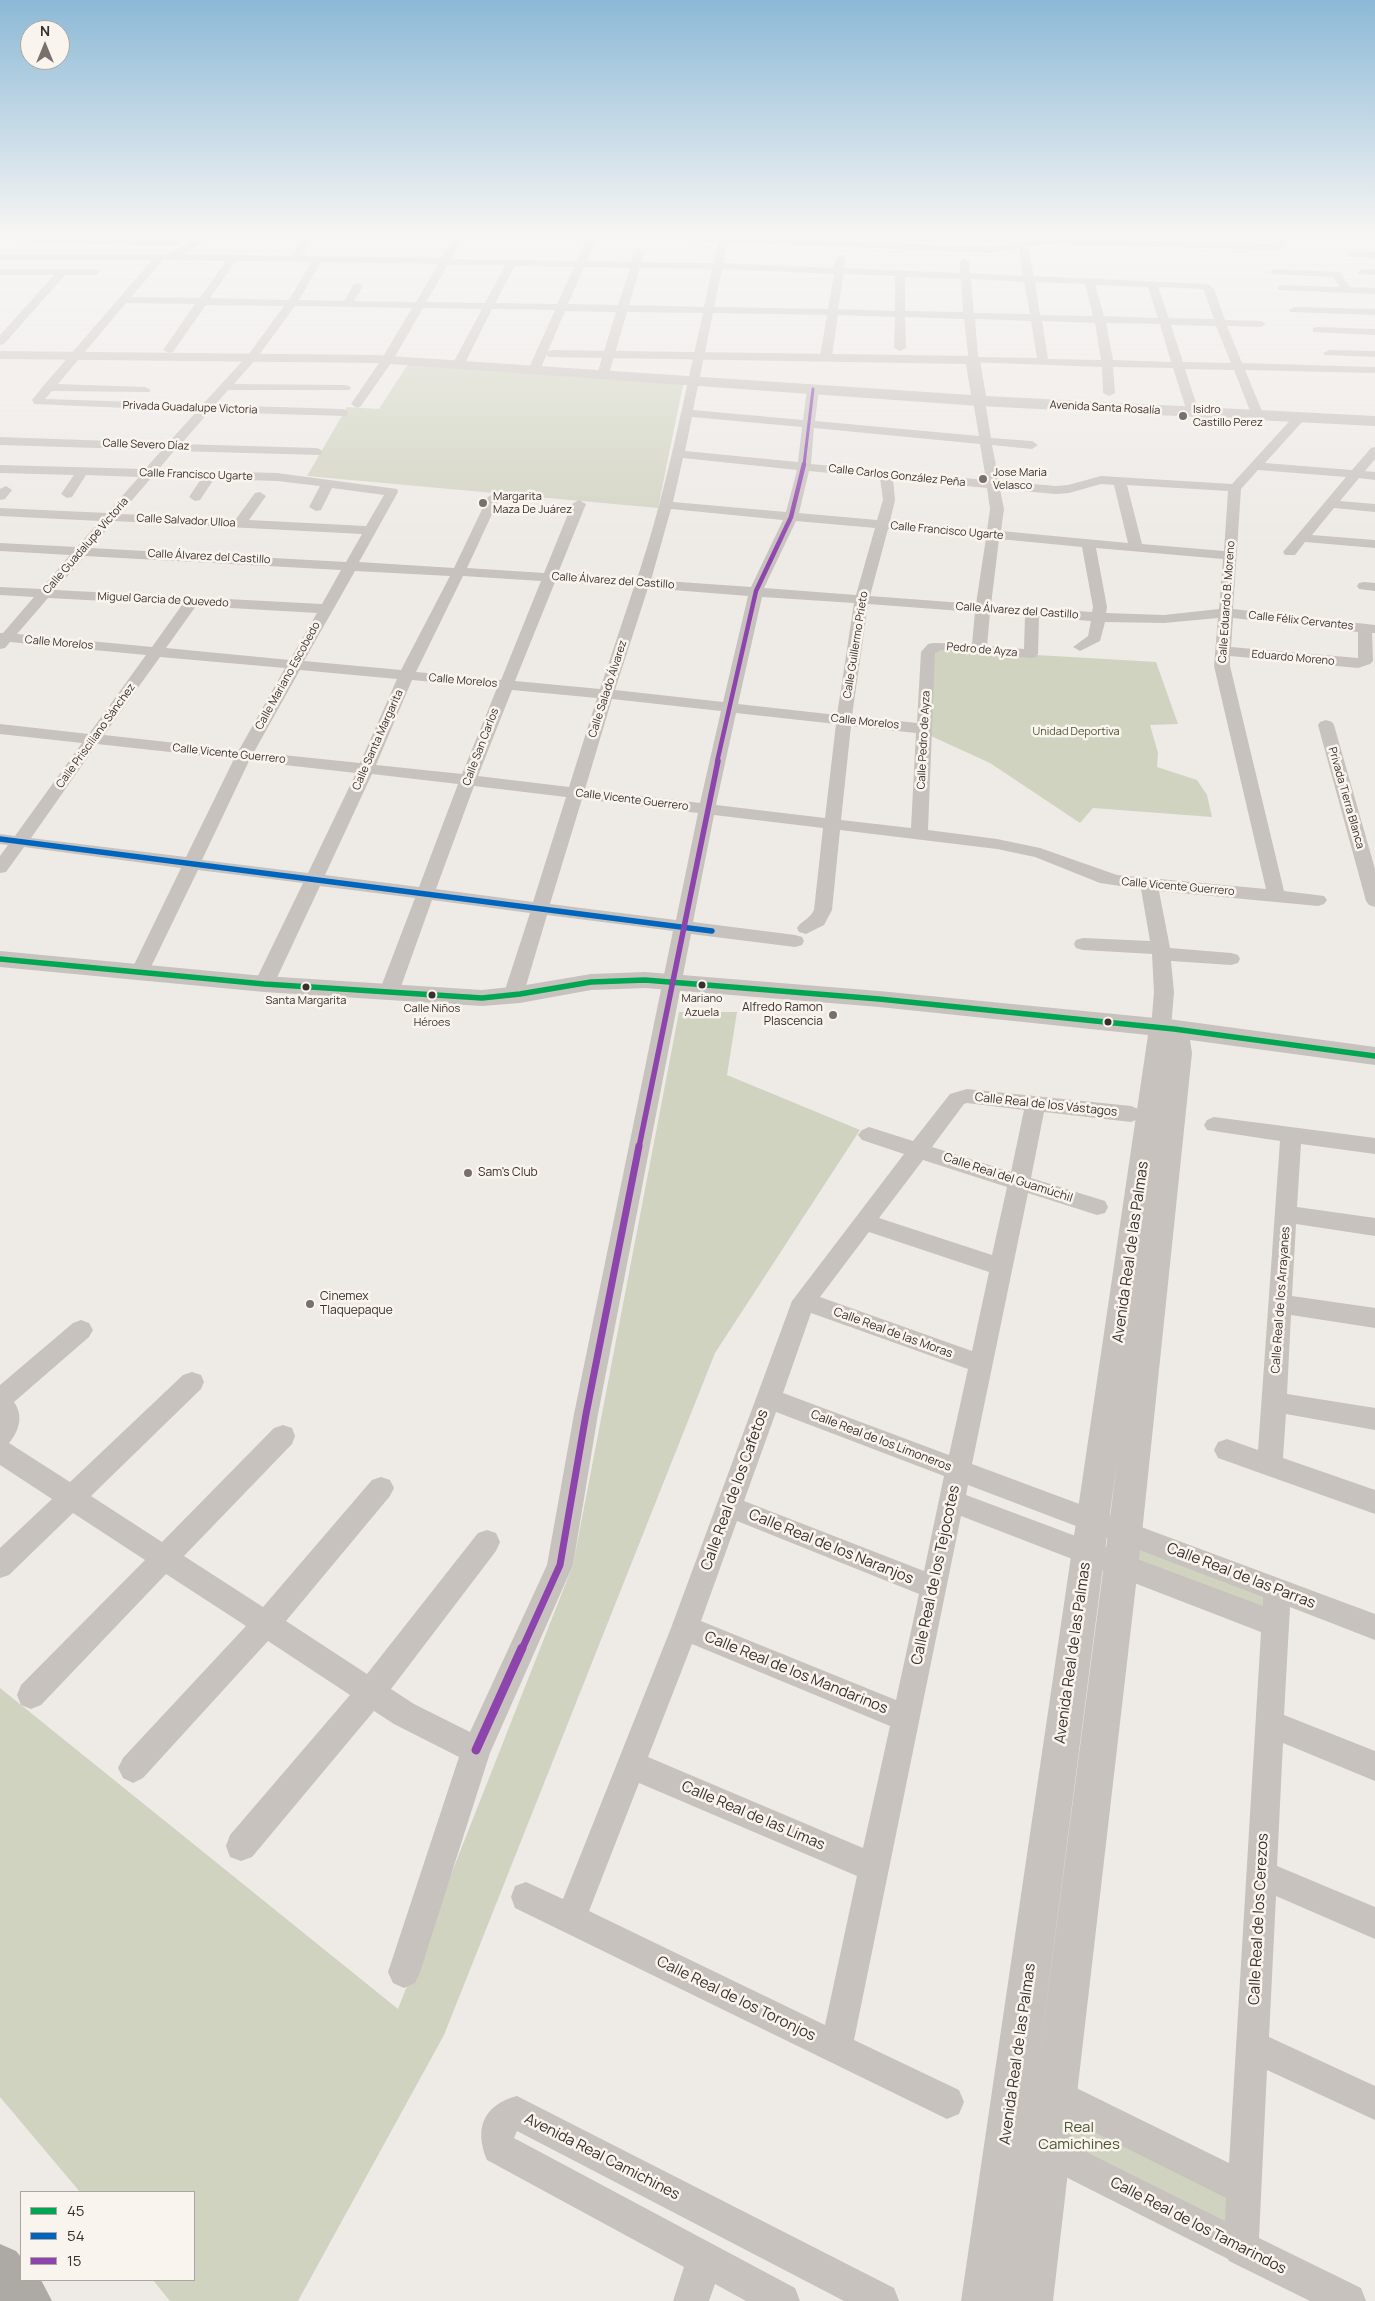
<!DOCTYPE html>
<html>
<head>
<meta charset="utf-8">
<style>
  body { margin:0 }
  #map { position:relative; width:1375px; height:2301px; overflow:hidden; background:#eeeae6; font-family:Manrope,sans-serif }
  canvas { display:block }
  .legend { position:absolute; left:20px; top:2191px; width:175px; height:90px; box-sizing:border-box; background:#faf4ee; border:1px solid #ada5a0; margin:0; padding:6px 9px; list-style:none; font-size:15px; color:#392f2c }
  .legend li { display:flex; align-items:center; gap:10px; height:25px }
  .legend b { width:25px; border:1px solid #ada5a0 }
  .north { position:absolute; left:20px; top:20px; width:50px; height:50px; box-sizing:border-box; background:#faf4ee; border:1px solid #ada5a0; border-radius:50%; rotate:0deg; font-size:14px; font-weight:700; line-height:20px; text-align:center; color:#392f2c }
  .north::after { content:''; display:block; margin:auto; width:18px; height:22px; background:#78706d; clip-path:polygon(50% 0,100% 100%,50% 72%,0 100%) }
</style>
</head>
<body>
<div id="map">
<canvas width="1375" height="2301"></canvas>
<ul class="legend">
<li><b style="height:6px;background:#00a651"></b>45</li>
<li><b style="height:6px;background:#0065bd"></b>54</li>
<li><b style="height:6px;background:#8e44ad"></b>15</li>
</ul>
<div class="north">N</div>
</div>
<script>
const ctx = document.querySelector('canvas').getContext('2d');
ctx.lineJoin = 'round';
function paint(path, color) {
  ctx.fillStyle = color;
  ctx.fill(path, 'evenodd');
}
function trace(path, color, width, dash) {
  ctx.strokeStyle = color;
  ctx.lineWidth = width;
  ctx.lineCap = dash ? 'butt' : 'round';
  ctx.setLineDash(dash || []);
  ctx.stroke(path);
}
function label(font, color, halo, rows, align = 'center') {
  ctx.font = font + ' Manrope,sans-serif';
  ctx.lineWidth = 5;
  ctx.setLineDash([]);
  ctx.textBaseline = 'middle';
  ctx.strokeStyle = halo;
  ctx.fillStyle = color;
  for (const [text, x, y, turn = 0] of rows) {
    ctx.save();
    ctx.translate(x, y);
    ctx.rotate((+turn || 0) * Math.PI / 180);
    ctx.textAlign = isNaN(turn) ? turn : align;
    if (halo) ctx.strokeText(text, 0, 0);
    ctx.fillText(text, 0, 0);
    ctx.restore();
  }
}
paint(new Path2D(`
  M 408,364 L 684,380 L 658,508 L 307,476 L 347,407 L 379,409 Z
  M 934,649 L 1156,662 L 1178,724 L 1150,725 L 1158,753 L 1157,767 L 1197,780 L 1207,795 L 1212,817 L 1093,808 L 1080,823 L 990,763 L 931,736 Z
  M 679,1012 L 737,1012 L 727,1075 L 860,1130 L 715,1353 L 444,2035 L 298,2301 L 170,2301 L 153,2280 L 194,2280 L 194,2192 L 80,2192 L 0,2097 L 0,1688 L 398,2009 L 573,1565 Z
  M 1131,1540 L 1272,1592 L 1268,1617 L 1128,1563 Z
  M 1062,2105 L 1236,2194 L 1231,2233 L 1055,2147 Z`), '#d1d3c1');
paint(new Path2D(`
  M 0,237 L 175,240 L 180,243 L 175,246 L 0,241 Z
  M 199,237 L 211,237 L 184,254 L 291,256 L 305,237 L 315,237 L 301,256 L 441,258 L 454,237 L 464,237 L 451,259 L 577,261 L 587,237 L 745,237 L 990,247 L 1045,238 L 1275,244 L 1273,237 L 1283,237 L 1287,245 L 1276,250 L 1045,244 L 1028,247 L 1034,276 L 1208,284 L 1214,289 L 1225,320 L 1261,321 L 1266,324 L 1261,327 L 1227,326 L 1242,363 L 1375,367 L 1375,373 L 1245,370 L 1264,416 L 1258,420 L 1252,416 L 1234,370 L 1185,369 L 1199,412 L 1193,416 L 1187,412 L 1173,368 L 1113,367 L 1115,393 L 1109,396 L 1103,393 L 1102,367 L 969,362 L 964,319 L 905,317 L 906,348 L 900,351 L 894,348 L 895,317 L 838,315 L 832,356 L 826,359 L 820,356 L 827,315 L 713,313 L 693,410 L 803,420 L 807,389 L 813,386 L 819,389 L 815,421 L 979,436 L 973,401 L 979,397 L 985,401 L 991,438 L 1032,441 L 1038,445 L 1032,449 L 992,445 L 999,481 L 1056,486 L 1068,485 L 1101,476 L 1232,484 L 1295,415 L 1299,414 L 1305,418 L 1303,421 L 1265,463 L 1352,470 L 1371,448 L 1375,447 L 1375,459 L 1365,471 L 1375,472 L 1375,480 L 1359,478 L 1340,501 L 1375,504 L 1375,512 L 1334,508 L 1312,535 L 1375,540 L 1375,548 L 1305,542 L 1295,555 L 1285,555 L 1283,552 L 1346,477 L 1258,470 L 1241,489 L 1233,609 L 1375,625 L 1375,633 L 1372,633 L 1373,661 L 1370,664 L 1358,668 L 1230,656 L 1230,666 L 1284,891 L 1324,896 L 1327,900 L 1324,904 L 1318,906 L 1159,891 L 1170,948 L 1231,953 L 1238,955 L 1240,959 L 1238,963 L 1231,965 L 1171,961 L 1174,992 L 1171,1028 L 1168,1033 L 1161,1035 L 1154,1033 L 1151,1028 L 1154,992 L 1152,954 L 1083,950 L 1076,948 L 1074,944 L 1076,940 L 1083,938 L 1150,941 L 1141,889 L 1100,883 L 1035,857 L 997,849 L 840,830 L 832,910 L 824,925 L 806,934 L 799,932 L 797,928 C 802,920 810,919 814,910 L 823,828 L 714,815 L 693,922 L 795,935 L 802,937 L 804,941 L 802,945 L 795,947 L 691,934 L 598,1414 L 573,1565 L 490,1753 L 420,1972 L 415,1983 L 404,1988 L 393,1983 L 388,1972 L 459,1757 L 394,1724 L 374,1711 L 252,1857 L 241,1861 L 230,1857 L 226,1846 L 230,1835 L 350,1695 L 268,1641 L 143,1778 L 133,1783 L 123,1778 L 118,1768 L 123,1758 L 246,1626 L 166,1574 L 41,1705 L 31,1709 L 21,1705 L 17,1695 L 21,1685 L 145,1560 L 73,1513 L 9,1575 L 0,1578 L 0,1548 L 52,1499 L 0,1465 L 0,1385 L 73,1323 L 81,1320 L 89,1323 L 93,1330 L 89,1337 L 14,1402 C 24,1416 19,1431 9,1443 L 70,1482 L 183,1375 L 192,1372 L 201,1375 L 204,1382 L 201,1389 L 91,1496 L 162,1542 L 274,1428 L 283,1425 L 292,1428 L 295,1436 L 292,1444 L 184,1556 L 263,1607 L 372,1480 L 381,1477 L 390,1480 L 394,1488 L 390,1496 L 286,1621 L 367,1674 L 478,1533 L 487,1530 L 496,1533 L 500,1542 L 496,1551 L 391,1689 L 414,1704 L 470,1732 L 547,1565 L 574,1414 L 673,931 L 547,915 L 523,996 L 520,1001 L 513,1003 L 506,1001 L 503,996 L 530,913 L 432,900 L 399,992 L 396,997 L 389,998 L 382,997 L 379,992 L 415,898 L 320,886 L 274,984 L 271,989 L 264,990 L 257,989 L 254,984 L 303,883 L 198,870 L 149,971 L 147,975 L 140,977 L 133,975 L 131,971 L 181,868 L 24,847 L 6,872 L 0,873 L 0,856 L 8,845 L 0,844 L 0,834 L 15,836 L 82,743 L 0,734 L 0,724 L 89,734 L 146,655 L 10,642 L 5,648 L 0,649 L 0,633 L 3,633 L 34,597 L 0,595 L 0,587 L 41,589 L 70,555 L 0,551 L 0,543 L 77,547 L 100,521 L 0,516 L 0,508 L 107,513 L 139,477 L 86,475 L 72,497 L 67,498 L 61,494 L 74,475 L 0,473 L 0,465 L 145,469 L 162,450 L 0,445 L 0,437 L 168,443 L 197,411 L 34,404 L 32,400 L 44,385 L 152,260 L 0,260 L 0,254 L 170,254 ZM 596,238 L 600,240 L 718,242 L 714,263 L 641,262 L 644,253 L 639,250 L 634,253 L 631,262 L 587,261 ZM 728,242 L 990,253 L 1019,248 L 1023,276 L 970,273 L 969,261 L 964,258 L 959,261 L 960,273 L 844,268 L 846,258 L 841,255 L 836,258 L 834,268 L 723,263 ZM 163,260 L 226,261 L 200,298 L 131,297 ZM 236,261 L 311,262 L 289,300 L 210,298 ZM 321,262 L 438,264 L 416,302 L 354,301 L 363,286 L 358,283 L 354,284 L 344,301 L 299,300 ZM 448,265 L 505,265 L 485,303 L 426,302 ZM 515,266 L 574,267 L 557,304 L 495,303 ZM 584,267 L 630,268 L 618,305 L 568,304 ZM 640,268 L 712,269 L 704,307 L 629,305 ZM 722,269 L 834,274 L 828,309 L 714,307 ZM 844,274 L 895,276 L 895,311 L 838,309 ZM 905,277 L 961,279 L 963,312 L 905,311 ZM 971,279 L 1024,282 L 1030,314 L 974,313 ZM 1035,282 L 1085,284 L 1093,316 L 1040,315 ZM 1095,285 L 1148,287 L 1158,318 L 1104,316 ZM 1158,287 L 1202,289 L 1204,291 L 1214,319 L 1169,318 ZM 126,303 L 195,304 L 163,350 L 169,353 L 173,352 L 206,305 L 284,306 L 248,355 L 203,404 L 45,399 L 52,391 L 149,392 L 151,390 L 145,387 L 58,384 ZM 295,306 L 412,308 L 381,360 L 351,404 L 357,408 L 361,406 L 393,360 L 423,308 L 482,309 L 452,365 L 458,368 L 464,365 L 492,309 L 555,310 L 528,370 L 534,373 L 540,370 L 565,311 L 616,312 L 597,374 L 603,377 L 609,374 L 627,312 L 703,313 C 683,402 666,493 637,579 L 558,573 L 586,504 L 579,500 L 572,504 L 544,573 L 467,568 L 500,497 L 494,493 L 488,497 L 454,568 L 359,562 L 398,492 L 397,489 L 277,473 L 158,470 L 174,451 L 320,455 L 322,452 L 320,449 L 316,448 L 181,444 L 209,412 L 346,416 L 348,413 L 346,410 L 342,409 L 215,405 L 228,390 L 349,390 L 351,388 L 349,386 L 345,385 L 234,384 L 256,359 ZM 975,319 L 1031,321 L 1037,358 L 978,357 ZM 1042,321 L 1095,323 L 1101,360 L 1048,359 ZM 1106,323 L 1160,324 L 1171,362 L 1113,360 ZM 1171,325 L 1216,326 L 1231,363 L 1183,362 ZM 692,417 L 802,427 L 798,462 L 685,451 ZM 814,428 L 980,444 L 986,480 L 811,464 ZM 683,458 L 797,470 L 786,512 L 673,502 ZM 809,471 L 880,478 L 883,500 L 877,520 L 799,513 ZM 152,477 L 201,479 L 189,497 L 195,501 L 200,500 L 214,479 L 277,481 L 320,486 L 309,507 L 316,511 L 321,510 L 332,488 L 384,495 L 366,526 L 249,520 L 266,496 L 260,492 L 255,493 L 236,519 L 120,514 ZM 893,479 L 987,488 L 990,509 L 987,530 L 890,521 L 895,500 ZM 1101,484 L 1114,485 L 1128,543 L 1001,531 L 1004,509 L 1000,489 L 1056,494 L 1069,493 ZM 1127,485 L 1228,491 L 1224,551 L 1142,544 ZM 671,509 L 783,520 L 751,587 L 651,580 ZM 114,521 L 362,534 L 346,562 L 91,548 ZM 796,521 L 875,528 L 856,595 L 764,588 ZM 888,529 L 986,538 L 976,604 L 870,596 ZM 999,539 L 1082,547 L 1093,607 L 1092,612 L 991,605 ZM 1096,548 L 1223,559 L 1219,609 L 1164,615 L 1106,613 L 1107,607 ZM 85,556 L 341,570 L 322,604 L 55,590 ZM 355,571 L 450,576 L 401,670 L 304,661 ZM 463,576 L 541,581 L 501,680 L 416,672 ZM 555,582 L 634,587 L 600,689 L 515,681 ZM 648,588 L 748,596 L 723,702 L 615,690 ZM 762,597 L 854,603 L 837,715 L 738,704 ZM 48,598 L 182,605 L 152,647 L 17,634 ZM 868,604 L 975,612 L 972,644 L 933,643 L 928,644 L 921,652 L 917,723 L 852,716 ZM 196,606 L 317,613 L 290,660 L 166,648 ZM 990,613 L 1025,616 L 1024,649 L 987,646 ZM 1039,617 L 1091,621 L 1088,636 L 1073,647 L 1080,651 L 1100,641 L 1105,622 L 1164,623 L 1218,618 L 1214,666 L 1266,889 L 1117,875 L 1040,848 L 997,839 L 928,830 L 935,653 L 942,650 L 1031,658 L 1036,657 L 1038,654 ZM 1233,618 L 1358,632 L 1358,658 L 1231,647 ZM 160,657 L 285,668 L 239,750 L 104,735 ZM 300,670 L 397,679 L 360,763 L 254,752 ZM 412,680 L 497,688 L 462,774 L 376,765 ZM 512,690 L 597,698 L 569,787 L 478,776 ZM 612,699 L 721,711 L 700,803 L 585,789 ZM 736,713 L 836,724 L 825,818 L 716,805 ZM 851,726 L 916,733 L 911,828 L 841,820 ZM 97,744 L 234,759 L 186,857 L 31,838 ZM 249,761 L 356,773 L 308,873 L 202,860 ZM 372,774 L 458,784 L 419,887 L 325,875 ZM 474,786 L 566,797 L 533,902 L 436,889 ZM 582,799 L 698,813 L 676,920 L 550,904 Z
  M 1352,252 L 1375,252 L 1375,258 L 1349,257 L 1349,253 Z
  M 0,269 L 95,269 L 100,272 L 95,275 L 65,275 L 4,344 L 0,345 L 0,335 L 54,275 L 0,275 Z
  M 1275,269 L 1340,272 L 1350,287 L 1375,288 L 1375,294 L 1278,290 L 1278,286 L 1282,285 L 1340,287 L 1333,277 L 1271,274 L 1271,270 Z
  M 1363,269 L 1375,269 L 1375,275 L 1359,274 L 1358,272 Z
  M 1294,307 L 1375,309 L 1375,315 L 1290,312 L 1289,310 Z
  M 1317,327 L 1375,329 L 1375,335 L 1313,332 L 1313,328 Z
  M 1329,350 L 1375,351 L 1375,357 L 1325,355 L 1323,353 Z
  M 6,486 L 12,490 L 5,499 L 0,500 L 0,489 Z
  M 1364,582 L 1375,583 L 1375,591 L 1359,589 L 1357,586 L 1359,583 Z
  M 1326,720 L 1332,722 L 1334,725 L 1375,869 L 1375,907 L 1369,905 L 1366,901 L 1318,725 L 1320,722 Z
  M 967,1089 L 1131,1106 L 1138,1109 L 1141,1114 L 1138,1119 L 1131,1122 L 1044,1112 L 1031,1178 L 1105,1201 L 1108,1207 L 1105,1213 L 1097,1215 L 1028,1193 L 972,1464 L 1375,1614 L 1375,1640 L 1290,1607 L 1284,1715 L 1375,1751 L 1375,1781 L 1283,1743 L 1277,1866 L 1375,1907 L 1375,1939 L 1276,1896 L 1269,2037 L 1375,2086 L 1375,2120 L 1267,2070 L 1259,2238 L 1361,2288 L 1366,2301 L 1310,2301 L 1229,2261 L 1228,2259 L 1036,2162 L 1031,2150 L 1036,2138 L 1048,2133 L 1225,2221 L 1226,2198 L 1044,2107 L 1039,2095 L 1044,2083 L 1056,2078 L 1229,2163 L 1261,1632 L 961,1516 L 854,2040 L 959,2090 L 964,2102 L 959,2114 L 947,2119 L 515,1908 L 511,1897 L 515,1886 L 526,1882 L 563,1899 L 671,1628 L 792,1301 L 904,1154 L 862,1140 L 858,1135 L 862,1130 L 869,1127 L 913,1141 L 950,1094 ZM 967,1103 L 1024,1110 L 1011,1172 L 932,1147 L 964,1104 ZM 923,1160 L 1007,1187 L 992,1255 L 879,1218 ZM 869,1232 L 989,1272 L 972,1351 L 820,1297 ZM 811,1313 L 968,1369 L 949,1455 L 783,1393 ZM 776,1412 L 944,1476 L 924,1571 L 744,1501 ZM 968,1485 L 1263,1597 L 1263,1606 L 966,1495 ZM 737,1521 L 919,1594 L 896,1700 L 701,1621 ZM 692,1644 L 890,1726 L 863,1848 L 648,1757 ZM 639,1783 L 857,1876 L 825,2025 L 589,1911 Z
  M 1214,1117 L 1375,1138 L 1375,1154 L 1301,1144 L 1297,1207 L 1375,1218 L 1375,1236 L 1296,1224 L 1292,1296 L 1375,1308 L 1375,1328 L 1291,1315 L 1287,1394 L 1375,1408 L 1375,1430 L 1286,1414 L 1283,1458 L 1375,1490 L 1375,1514 L 1218,1458 L 1214,1450 L 1218,1442 L 1227,1439 L 1258,1450 L 1280,1141 L 1207,1130 L 1204,1125 L 1207,1120 Z
  M 517,2096 L 894,2288 L 899,2301 L 844,2301 L 517,2131 L 514,2138 L 795,2288 L 800,2301 L 746,2301 L 715,2284 L 709,2301 L 673,2301 L 684,2267 L 487,2160 C 474,2129 483,2105 517,2096 Z`), '#c8c2be');
paint(new Path2D(`
  M 553,350 L 973,356 L 980,360 L 986,396 L 1375,416 L 1375,426 L 979,406 L 375,363 L 0,359 L 0,351 L 375,355 L 971,395 L 966,364 L 548,357 L 546,354 L 548,351 Z
  M 0,951 L 264,976 L 482,990 L 520,986 L 591,974 L 645,972 L 879,991 L 1176,1020 L 1375,1047 L 1375,1065 L 1190,1040 L 1192,1053 L 1142,1533 L 1053,2301 L 961,2301 L 1148,1035 L 879,1007 L 645,988 L 591,990 L 520,1003 L 482,1006 L 264,992 L 0,967 ZM 1117,1463 L 1108,1533 L 1038,2067 L 1109,1520 Z`), '#c8c2be');
paint(new Path2D(`
  M 0,2244 L 16,2251 L 21,2257 L 21,2280 L 41,2280 L 52,2301 L 0,2301 Z`), '#ada9a5');
trace(new Path2D(`
  M 0,959 L 264,984 L 482,998 L 520,994 L 591,982 L 645,980 L 879,999 L 1174,1029 L 1375,1056`), '#00a651', 5.5);
trace(new Path2D(`
  M 0,839 L 712,931`), '#0065bd', 5.5);
trace(new Path2D(`
  M 804,465 L 813,389`), '#8e44ad', 3);
trace(new Path2D(`
  M 717,762 L 756,591 L 791,517 L 804,464`), '#8e44ad', 4.5);
trace(new Path2D(`
  M 639,1147 L 718,761`), '#8e44ad', 5.5);
trace(new Path2D(`
  M 522,1649 L 560,1565 L 586,1414 L 639,1146`), '#8e44ad', 7);
trace(new Path2D(`
  M 476,1750 L 522,1648`), '#8e44ad', 9);
const sky = ctx.createLinearGradient(0, 0, 0, 559);
sky.addColorStop(0, '#8cb9d7');
sky.addColorStop(0.42, '#f7f6f4');
sky.addColorStop(1, '#f7f6f400');
ctx.fillStyle = sky;
ctx.fillRect(0, 0, 1375, 559);
for (const [x, y, r, color] of [
  [1183,416,5,"#78706d"],
  [983,479,5,"#78706d"],
  [483,503,5,"#78706d"],
  [702,985,4.5,"#392f2c"],
  [306,987,4.5,"#392f2c"],
  [432,995,4.5,"#392f2c"],
  [833,1015,5,"#78706d"],
  [1108,1022,4.5,"#392f2c"],
  [468,1173,5,"#78706d"],
  [310,1304,5,"#78706d"]
]) {
  const dot = new Path2D();
  dot.arc(x, y, r, 0, 2 * Math.PI);
  ctx.fillStyle = color;
  ctx.fill(dot);
  trace(dot, '#faf4ee', 2);
}
label('11px', '#392f2c', '#faf4ee', [
  ["Privada Guadalupe Victoria",190,408,2],
  ["Avenida Santa Rosalía",1105,408,3],
  ["Calle Severo Díaz",146,445,2],
  ["Calle Francisco Ugarte",196,475,2],
  ["Calle Carlos González Peña",897,476,6],
  ["Calle Salvador Ulloa",186,521,3],
  ["Calle Francisco Ugarte",947,531,5],
  ["Calle Guadalupe Victoria",86,546,-49],
  ["Calle Álvarez del Castillo",209,557,3],
  ["Calle Álvarez del Castillo",613,581,4],
  ["Miguel Garcia de Quevedo",163,600,3],
  ["Calle Eduardo B. Moreno",1227,602,-86],
  ["Calle Álvarez del Castillo",1017,611,4],
  ["Calle Félix Cervantes",1301,621,6],
  ["Calle Morelos",59,643,5],
  ["Calle Guillermo Prieto",856,645,-81],
  ["Pedro de Ayza",982,650,5],
  ["Eduardo Moreno",1293,658,5],
  ["Calle Mariano Escobedo",288,676,-61],
  ["Calle Morelos",463,681,5],
  ["Calle Salado Álvarez",608,689,-72],
  ["Calle Morelos",865,722,6],
  ["Calle Prisciliano Sánchez",96,736,-54],
  ["Calle Santa Margarita",378,740,-66],
  ["Calle Pedro de Ayza",924,740,-87],
  ["Calle San Carlos",481,747,-69],
  ["Calle Vicente Guerrero",229,754,6],
  ["Privada Tierra Blanca",1346,798,74],
  ["Calle Vicente Guerrero",632,800,7],
  ["Calle Vicente Guerrero",1178,887,5]
]);
label('11px', '#392f2c', '#faf4ee', [
  ["Isidro",1193,410],
  ["Castillo Perez",1193,423],
  ["Jose Maria",993,473],
  ["Velasco",993,486],
  ["Margarita",493,497],
  ["Maza De Juárez",493,510]
], 'left');
label('11px', '#4b5631', '#faf4ee', [
  ["Unidad Deportiva",1076,732]
]);
label('11px', '#392f2c', '#faf4ee', [
  ["Mariano",702,999],
  ["Azuela",702,1013],
  ["Santa Margarita",306,1001],
  ["Calle Niños",432,1009],
  ["Héroes",432,1023]
]);
label('12px', '#392f2c', '#faf4ee', [
  ["Alfredo Ramon",823,1008,"right"],
  ["Plascencia",823,1022,"right"],
  ["Sam's Club",478,1173],
  ["Cinemex",320,1297],
  ["Tlaquepaque",320,1311]
], 'left');
label('12px', '#392f2c', '#faf4ee', [
  ["Calle Real de los Vástagos",1046,1105,6],
  ["Calle Real del Guamúchil",1008,1178,18],
  ["Calle Real de los Arrayanes",1281,1300,-86],
  ["Calle Real de las Moras",893,1333,20],
  ["Calle Real de los Limoneros",881,1441,21]
]);
label('15px', '#392f2c', '#faf4ee', [
  ["Avenida Real de las Palmas",1131,1252,-82],
  ["Calle Real de los Cafetos",735,1490,-70],
  ["Calle Real de los Naranjos",831,1547,22],
  ["Calle Real de los Tejocotes",936,1575,-78],
  ["Calle Real de las Parras",1241,1576,21],
  ["Avenida Real de las Palmas",1073,1653,-82],
  ["Calle Real de los Mandarinos",796,1673,22],
  ["Calle Real de las Limas",753,1816,23],
  ["Calle Real de los Cerezos",1259,1919,-87],
  ["Calle Real de los Toronjos",736,1999,26],
  ["Avenida Real de las Palmas",1018,2054,-82],
  ["Avenida Real Camichines",602,2157,27],
  ["Calle Real de los Tamarindos",1198,2226,27]
]);
label('15px', '#4b5631', '#faf4ee', [
  ["Real",1079,2128],
  ["Camichines",1079,2145]
]);
</script>
</body>
</html>
